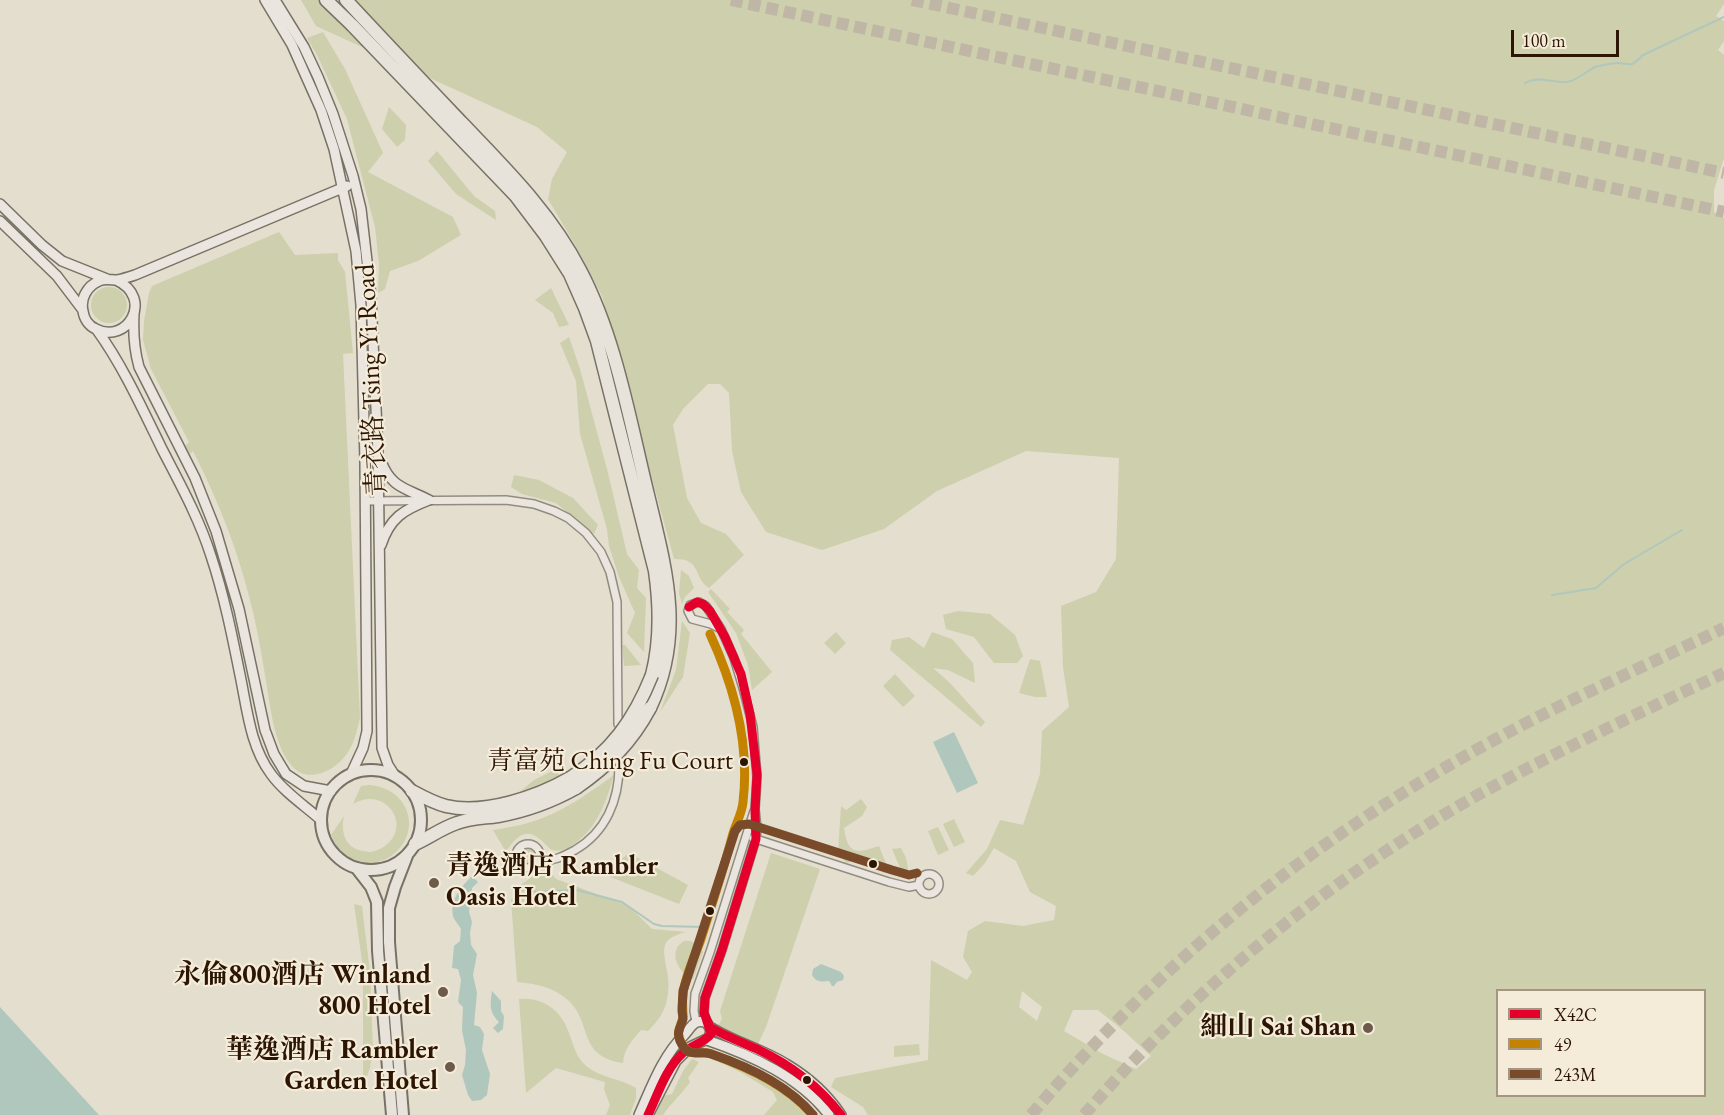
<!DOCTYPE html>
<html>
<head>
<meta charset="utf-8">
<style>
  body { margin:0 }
  #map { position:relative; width:1724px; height:1115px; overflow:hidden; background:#e4dece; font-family:"EB Garamond",serif }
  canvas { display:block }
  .legend { position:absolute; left:1496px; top:989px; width:210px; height:108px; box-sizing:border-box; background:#f4ecd9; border:2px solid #a49683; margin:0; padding:8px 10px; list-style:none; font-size:18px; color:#2c1503 }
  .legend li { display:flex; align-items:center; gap:12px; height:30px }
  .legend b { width:30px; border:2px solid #a49683 }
  .scale { position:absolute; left:1511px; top:30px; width:108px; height:27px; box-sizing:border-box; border:3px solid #2c1503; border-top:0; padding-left:8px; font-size:18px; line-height:21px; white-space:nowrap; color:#2c1503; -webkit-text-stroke:4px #f4ecd9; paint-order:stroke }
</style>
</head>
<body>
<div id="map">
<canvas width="1724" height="1115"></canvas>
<ul class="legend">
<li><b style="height:8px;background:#e4002b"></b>X42C</li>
<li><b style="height:8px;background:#c48201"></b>49</li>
<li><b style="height:8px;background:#7a4b2a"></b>243M</li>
</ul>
<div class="scale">100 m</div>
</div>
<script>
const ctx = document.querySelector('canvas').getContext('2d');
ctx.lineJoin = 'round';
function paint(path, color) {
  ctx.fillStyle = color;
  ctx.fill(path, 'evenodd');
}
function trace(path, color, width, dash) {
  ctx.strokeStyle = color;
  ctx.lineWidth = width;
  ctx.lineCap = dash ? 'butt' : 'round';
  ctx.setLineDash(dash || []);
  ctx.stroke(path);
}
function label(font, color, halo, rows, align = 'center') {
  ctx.font = font + ' "EB Garamond","Noto Serif TC",serif';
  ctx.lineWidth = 4.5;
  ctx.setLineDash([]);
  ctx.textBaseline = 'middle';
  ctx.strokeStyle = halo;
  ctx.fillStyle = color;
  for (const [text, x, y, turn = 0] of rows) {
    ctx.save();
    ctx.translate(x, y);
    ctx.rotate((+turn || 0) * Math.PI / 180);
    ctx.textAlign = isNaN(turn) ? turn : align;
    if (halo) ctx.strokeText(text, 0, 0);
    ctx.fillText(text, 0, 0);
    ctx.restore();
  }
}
paint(new Path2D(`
  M 301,0 L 1724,0 L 1724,4 L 1716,16 L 1724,21 L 1724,41 L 1718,50 L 1724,55 L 1724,158 L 1714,190 L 1714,212 L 1724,218 L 1724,1115 L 868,1115 L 863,1107 L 831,1087 L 835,1078 L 928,1060 L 931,960 L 967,980 L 972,972 L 963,957 L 968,931 L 985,921 L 1023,926 L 1054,920 L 1056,906 L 1030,892 L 1016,861 L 994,848 L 985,863 L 973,876 L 966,873 L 987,849 L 1000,820 L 1023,825 L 1040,774 L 1042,731 L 1069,707 L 1063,667 L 1061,606 L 1096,592 L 1116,559 L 1119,458 L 1026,451 L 937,491 L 884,529 L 822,550 L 766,532 L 741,492 L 732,451 L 729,393 L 720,384 L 708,384 L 683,409 L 673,425 L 687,498 L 701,523 L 726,534 L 744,555 L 709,588 C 693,578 702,558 674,559 L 602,296 L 578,250 L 548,199 L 552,179 L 567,152 L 537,127 L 316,26 ZM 1498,990 L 1704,990 L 1704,1096 L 1498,1096 ZM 1022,991 L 1042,1007 L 1037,1021 L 1019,1007 ZM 1073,1010 L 1098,1010 L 1125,1032 L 1151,1056 L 1136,1069 L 1103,1054 L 1064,1031 Z
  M 323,32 L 345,69 L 383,153 L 368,172 L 453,217 L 461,235 L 418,261 L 390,271 L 385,289 L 378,293 L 379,264 L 375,227 L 347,119 L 317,55 L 307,38 Z
  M 389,107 L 406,125 L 405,140 L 397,147 L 382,129 Z
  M 437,151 L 474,196 L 495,211 L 496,220 L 456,194 L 428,161 Z
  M 279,232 L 295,255 L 338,253 L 338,260 L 345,272 L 353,353 L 343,354 L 360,718 C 357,729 355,742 348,752 C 337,770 308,785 292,766 C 273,745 270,702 265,675 C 261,651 257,627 251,604 C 238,550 218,500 193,451 L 190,454 L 185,446 L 189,442 L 151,369 L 143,340 L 144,321 L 149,293 L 152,286 Z
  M91 305a18 18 0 1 1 36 0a18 18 0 1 1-36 0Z
  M 551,288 L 569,325 L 559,327 L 553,313 L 535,300 Z
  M 569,337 L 580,369 L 608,473 L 627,554 L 639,570 L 637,588 L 646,598 L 644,652 L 627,633 L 635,613 L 619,577 L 609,546 L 607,529 L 580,434 L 576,381 L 560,343 Z
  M 514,475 L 539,480 L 573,498 L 598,525 L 594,534 L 556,503 L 522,494 L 511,487 Z
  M 681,570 L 689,576 L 694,588 L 685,597 L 682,604 L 679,593 Z
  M 711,589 L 730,609 L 727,612 L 744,630 L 741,634 L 772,672 L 752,690 L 748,665 L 736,633 L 708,592 Z
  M 958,611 L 990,614 L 1015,635 L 1023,656 L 1017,663 L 994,663 L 974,637 L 946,629 L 943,615 Z
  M 682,621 L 690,633 L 683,677 L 660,712 L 676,670 Z
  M 836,632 L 846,643 L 835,654 L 824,643 Z
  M 932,632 L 952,639 L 973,663 L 975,683 L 948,670 L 933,668 L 950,683 L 985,722 L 981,727 L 890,650 L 892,640 L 909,637 L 924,648 Z
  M 622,645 L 625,645 L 641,665 L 624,666 Z
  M 1030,659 L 1040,661 L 1047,697 L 1035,697 L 1019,693 Z
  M 895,674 L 915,696 L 903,707 L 883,686 Z
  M 554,770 L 563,778 L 540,789 L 516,795 L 534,780 Z
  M 614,775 C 606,802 598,827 574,844 C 566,849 561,852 552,850 C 547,847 545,843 541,840 C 525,826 515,838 506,852 L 493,830 C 547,823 572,805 614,775 Z
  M 369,785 C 382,786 394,791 402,802 C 426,837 384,879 347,857 C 339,852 335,843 331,835 L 344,816 C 342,827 342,838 351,846 C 356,850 362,851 369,852 C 375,852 381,849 386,845 C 413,824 384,785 353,804 L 361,786 Z
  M 861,799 L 867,807 L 862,816 L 844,828 C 848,856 857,853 879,846 L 889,871 L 884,873 L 857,860 L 846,863 L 838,852 L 841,806 L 846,810 Z
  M 954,819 L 965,842 L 954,847 L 943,824 Z
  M 938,827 L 949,850 L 938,855 L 928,831 Z
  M519 855a9 9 0 1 1 18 0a9 9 0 1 1-18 0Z
  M 901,848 L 906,858 L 909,874 L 903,875 L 892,849 Z
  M 629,853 L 688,885 L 679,904 L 598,872 L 600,866 L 618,862 Z
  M 771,853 L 820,869 L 766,1027 L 758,1044 L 721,1030 L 718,1026 L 722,1019 L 720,1011 Z
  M 547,868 L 556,879 L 629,906 L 652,929 L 686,932 C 659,939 663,948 667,971 C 669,980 669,990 667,999 C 665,1012 657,1022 648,1031 L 641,1030 C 632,1040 624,1049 623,1063 C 577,1056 593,1024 569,1001 C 554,987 537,984 517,982 L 511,899 L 513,898 L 515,889 L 540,871 Z
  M 354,904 L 362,906 L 370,972 L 373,1049 L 370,1068 L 363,1086 L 363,968 Z
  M 684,941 C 693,940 698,945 703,952 L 693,979 C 678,973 667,951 684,941 Z
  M 519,999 C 540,997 559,1008 567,1028 C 573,1041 574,1055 585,1065 C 599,1078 620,1078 636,1088 L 636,1098 L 630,1115 L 606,1115 L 610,1105 L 604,1089 L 605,1082 L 556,1068 L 526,1093 Z
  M 919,1044 L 920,1055 L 894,1057 L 894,1046 Z
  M 712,1055 C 744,1065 794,1082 809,1115 L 764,1115 L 777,1100 L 773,1092 L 742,1073 L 715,1060 Z
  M 692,1059 L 699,1062 L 688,1078 L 690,1082 C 682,1094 671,1103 663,1115 L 654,1115 L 662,1096 L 672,1094 L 683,1071 Z`), '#cdcfad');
paint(new Path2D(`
  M 954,732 L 978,783 L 957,793 L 933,742 Z
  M 472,876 L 478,882 L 472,888 L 469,912 L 472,922 L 470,933 L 471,945 L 477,954 L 473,975 L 477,993 L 474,1025 L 480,1027 L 484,1034 L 482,1050 L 490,1074 L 487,1095 L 481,1100 L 472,1101 L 468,1095 L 462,1075 L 465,1065 L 466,1050 L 462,1030 L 463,1007 L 458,1002 L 461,980 L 458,969 L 452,968 L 454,946 L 460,941 L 461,929 C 459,925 454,920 453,916 C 450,899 461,887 472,876 Z
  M 821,964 L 841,972 L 844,976 L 843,980 L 837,982 L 834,986 L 832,986 L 829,981 C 821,982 816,982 812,975 L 813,969 Z
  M 492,991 L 501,1001 L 501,1011 L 504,1016 L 503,1029 L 498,1033 L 493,1028 L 499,1022 C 489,1012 490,1004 492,991 Z
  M 0,1007 L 99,1115 L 0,1115 Z`), '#b0c7bd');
trace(new Path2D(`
  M 1525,83 C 1539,75 1552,83 1566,82 C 1575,82 1587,71 1595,67 C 1599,66 1613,63 1618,63 C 1622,63 1628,65 1632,64 C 1636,62 1640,58 1643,55 L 1724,17
  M 1552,595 L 1596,588 L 1624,564 L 1682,530
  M 527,890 L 534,892 L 577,890 L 622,902 L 654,924 L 662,926 L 706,927`), '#b0c7bd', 2);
trace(new Path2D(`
  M 731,0 L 1724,212
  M 912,0 L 1724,173
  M 1031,1115 C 1159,964 1303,846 1476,750 C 1556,705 1641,668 1724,628
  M 1084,1115 C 1195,987 1328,880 1476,796 C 1557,751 1641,712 1724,673`), '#bfb6a5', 12, [12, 6]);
const street = new Path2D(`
  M 365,501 L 506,500 L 534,504 L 554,511 L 568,518 L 586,533 L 601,552 L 610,572 L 617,602 L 618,724
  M 753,838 L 889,882 L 909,887 L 919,885
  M516 856a12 12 0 1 1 24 0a12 12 0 1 1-24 0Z
  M 539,861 C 552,862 564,856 575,850 C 606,832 619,800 619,766
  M919 884a10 10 0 1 1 20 0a10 10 0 1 1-20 0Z
  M 696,1022 L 694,1011 L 695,994 L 710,952 L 754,811
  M 707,1023 L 704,1013 L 705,998 L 722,950 L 756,839 L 757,829 L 755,809 L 757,777 L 753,727 L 743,688 L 734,658 L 721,629 L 706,606 L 699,602 L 690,605 L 688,611 L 692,619 L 711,624 L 721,629`);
const secondary = new Path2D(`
  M 265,0 L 292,45 L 321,110 L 334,149 L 356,251 L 361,305 L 365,462 L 367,731 L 363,748 L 351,774
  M 275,0 L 304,47 L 318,77 L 333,114 L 353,176 L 361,209 L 371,296 L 378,453 L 382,748 L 388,765 L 395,776
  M 0,204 L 42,245 L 62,261 L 107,279
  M 0,221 L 57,276 L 82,309
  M 116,280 C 155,298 127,345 96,329 C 89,326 84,319 83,311 C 80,299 87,286 99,281 C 105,278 111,280 117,280 C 123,279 129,277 135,275 L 347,186
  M 134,314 C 133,333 134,349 139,367 L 195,478 L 216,531 L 239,609 L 265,730 L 274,754 L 286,774 L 304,786 L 331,791
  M 97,330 C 123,366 142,408 162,449 C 180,484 199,518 211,556 C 224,595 232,635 240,675 C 247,708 250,746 271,774 C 284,792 304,805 321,820
  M 381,461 C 391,488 406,488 429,500
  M 381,545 C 390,518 403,510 429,500
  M 710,1027 C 734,1042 762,1049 786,1064 C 808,1077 827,1094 841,1115
  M 707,1040 C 751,1055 800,1077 829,1115
  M 639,1115 C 652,1086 662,1057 685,1034 C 692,1026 695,1018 707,1023 L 711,1030 L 709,1038 L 690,1047 L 676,1061 L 648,1115`);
const primary = new Path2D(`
  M321 820a50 50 0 1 1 100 0a50 50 0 1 1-100 0Z
  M 357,869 L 371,887 L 377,902 L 378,951 L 392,1115
  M 403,1115 L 389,942 L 389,908 L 395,887 L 407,856`);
const highway = new Path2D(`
  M 326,0 L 352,25 L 515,195 L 546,236 L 570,274 L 585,308 L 597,341 L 655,571 C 660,606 661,640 652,675
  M 346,0 C 384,41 423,82 461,122 C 505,168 551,213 580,270 C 616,338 630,422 648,495 C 666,570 685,634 650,708
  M 412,791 C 423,797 434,803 446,806 C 484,815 537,797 570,778
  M 415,844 C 430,837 442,828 457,823 C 470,818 484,818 498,816 C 526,811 551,802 576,788`);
trace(street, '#928c80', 10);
trace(secondary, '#787166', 12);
trace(primary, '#787166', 14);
trace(highway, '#787166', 15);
trace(street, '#eae6df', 7);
trace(secondary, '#eae6df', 9);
trace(primary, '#e7e3da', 10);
trace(highway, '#e7e3da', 12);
const highwayBridge = new Path2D(`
  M 570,778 C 611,752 634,720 652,675
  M 576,788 C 608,766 632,742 650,708`);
trace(highwayBridge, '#787166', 15, []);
trace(highwayBridge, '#e7e3da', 12);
trace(new Path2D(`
  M 689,607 L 697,602 L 703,604 L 710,611 L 725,637 L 741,674 L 750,714 L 757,774 L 755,811 L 756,839 L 722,950 L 705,998 L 704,1013 L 710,1027 C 725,1036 741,1042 757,1049 C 791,1065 818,1085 841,1115
  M 648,1115 C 658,1094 666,1068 683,1053 C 692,1045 704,1043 711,1034 L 704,1012`), '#e4002b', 9);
trace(new Path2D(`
  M 710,634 C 734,686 750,744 743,802 C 742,814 735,825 732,837 C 723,872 711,907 700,942 C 694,958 685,976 683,994 C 682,1001 683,1009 683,1016 C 682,1026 675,1031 681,1042 C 688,1057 696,1052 708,1053 C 711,1053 714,1055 717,1056 C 751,1069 788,1086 813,1115`), '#c48201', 9);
trace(new Path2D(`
  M 813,1115 C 788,1085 747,1066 711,1054 C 699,1050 688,1059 680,1041 C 676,1031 681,1027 683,1019 C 683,1016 682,1013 682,1010 C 682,1004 683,997 683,991 L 735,831 L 740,825 L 749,824 L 892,870 L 909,875 L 917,873`), '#7a4b2a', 9);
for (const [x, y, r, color] of [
  [744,762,5,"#2c1503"],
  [873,864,5,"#2c1503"],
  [434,883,6,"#6c5b4a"],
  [710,911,5,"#2c1503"],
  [443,992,6,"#6c5b4a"],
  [1368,1028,6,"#6c5b4a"],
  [450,1067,6,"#6c5b4a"],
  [807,1080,5,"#2c1503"]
]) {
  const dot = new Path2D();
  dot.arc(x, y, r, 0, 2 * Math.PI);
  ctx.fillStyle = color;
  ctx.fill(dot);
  trace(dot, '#f4ecd9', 2);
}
label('26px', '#2c1503', '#f4ecd9', [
  ["青富苑 Ching Fu Court",733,762]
], 'right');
label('27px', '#2c1503', '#f4ecd9', [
  ["青衣路 Tsing Yi Road",372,380,-93]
]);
label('bold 27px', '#2c1503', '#f4ecd9', [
  ["青逸酒店 Rambler",446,867,"left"],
  ["Oasis Hotel",446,898,"left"],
  ["永倫800酒店 Winland",431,976],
  ["800 Hotel",431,1007],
  ["細山 Sai Shan",1356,1028],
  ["華逸酒店 Rambler",438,1051],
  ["Garden Hotel",438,1082]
], 'right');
</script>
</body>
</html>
